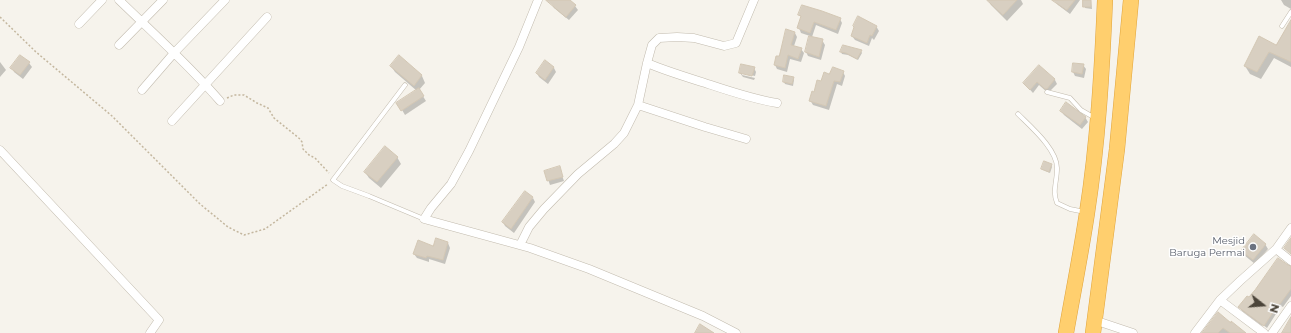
<!DOCTYPE html>
<html>
<head>
<meta charset="utf-8">
<style>
  body { margin:0 }
  #map { position:relative; width:1291px; height:333px; overflow:hidden; background:#f6f3ec; font-family:Montserrat,sans-serif }
  canvas { display:block }
  .north { position:absolute; left:1243px; top:285px; width:40px; height:40px; -webkit-text-stroke:3px #fff; paint-order:stroke; rotate:107deg; font-size:11px; font-weight:700; line-height:16px; text-align:center; color:#4b4439 }
  .north::after { content:''; display:block; margin:auto; width:14px; height:18px; background:#4b4439; clip-path:polygon(50% 0,100% 100%,50% 72%,0 100%) }
</style>
</head>
<body>
<div id="map">
<canvas width="1291" height="333"></canvas>
<div class="north">N</div>
</div>
<script>
const ctx = document.querySelector('canvas').getContext('2d');
ctx.lineJoin = 'round';
function paint(path, color) {
  ctx.fillStyle = color;
  ctx.fill(path, 'evenodd');
}
function trace(path, color, width, dash) {
  ctx.strokeStyle = color;
  ctx.lineWidth = width;
  ctx.lineCap = dash ? 'butt' : 'round';
  ctx.setLineDash(dash || []);
  ctx.stroke(path);
}
function label(font, color, halo, rows, align = 'center') {
  ctx.font = font + ' Montserrat,sans-serif';
  ctx.lineWidth = 3;
  ctx.setLineDash([]);
  ctx.textBaseline = 'middle';
  ctx.strokeStyle = halo;
  ctx.fillStyle = color;
  for (const [text, x, y, turn = 0] of rows) {
    ctx.save();
    ctx.translate(x, y);
    ctx.rotate((+turn || 0) * Math.PI / 180);
    ctx.textAlign = isNaN(turn) ? turn : align;
    if (halo) ctx.strokeText(text, 0, 0);
    ctx.fillText(text, 0, 0);
    ctx.restore();
  }
}
paint(new Path2D(`
  M 554,0 L 568,0 L 575,6 L 578,10 L 569,20 L 554,8 L 551,3 Z
  M 988,0 L 1021,0 L 1023,4 L 1007,21 L 991,5 Z
  M 1056,0 L 1080,0 L 1070,14 L 1058,5 L 1055,1 Z
  M 1084,0 L 1091,0 L 1092,9 L 1085,8 Z
  M 1281,0 L 1291,0 L 1291,9 L 1284,5 Z
  M 800,15 L 840,19 L 842,23 L 838,34 L 816,25 L 812,37 L 822,40 L 825,45 L 821,60 L 808,56 L 806,52 L 810,36 L 801,33 L 799,28 L 802,19 Z
  M 1291,22 L 1291,67 L 1274,58 L 1261,79 L 1250,74 L 1245,66 L 1277,46 Z
  M 876,26 L 879,31 L 874,40 L 872,38 L 869,46 L 855,40 L 852,36 Z
  M 787,30 L 795,33 L 797,37 L 794,46 L 801,49 L 804,53 L 801,62 L 790,59 L 787,72 L 777,69 L 775,65 L 780,57 Z
  M 861,51 L 862,53 L 858,60 L 848,55 L 842,54 L 841,52 Z
  M 399,56 L 422,76 L 425,83 L 419,90 L 426,101 L 405,115 L 398,103 L 417,91 L 395,72 L 391,66 Z
  M 0,62 L 6,70 L 0,77 Z
  M 545,62 L 554,68 L 556,72 L 548,84 L 539,77 L 537,73 Z
  M 29,63 L 32,67 L 23,79 L 14,72 L 12,68 Z
  M 1074,64 L 1083,65 L 1086,69 L 1084,78 L 1075,76 L 1073,72 Z
  M 1039,66 L 1055,80 L 1057,84 L 1048,93 L 1039,85 L 1033,93 L 1024,83 Z
  M 754,68 L 756,72 L 755,76 L 742,73 L 742,75 L 755,78 L 754,80 L 743,77 L 740,73 Z
  M 843,72 L 845,76 L 842,86 L 837,84 L 829,110 L 813,105 L 810,100 L 821,82 L 830,75 Z
  M 793,78 L 794,80 L 793,86 L 785,84 L 784,82 Z
  M 1061,111 L 1085,117 L 1088,122 L 1082,129 L 1064,115 Z
  M 397,157 L 401,164 L 381,188 L 369,178 L 365,172 Z
  M 1051,165 L 1052,167 L 1050,173 L 1043,170 L 1042,168 Z
  M 559,167 L 564,181 L 550,185 L 545,171 Z
  M 533,198 L 535,202 L 514,233 L 505,226 L 503,222 Z
  M 436,240 L 448,243 L 450,248 L 445,264 L 429,259 L 429,262 L 417,258 L 414,254 L 434,247 Z
  M 1265,244 L 1268,249 L 1255,264 L 1244,255 L 1242,251 Z
  M 1291,267 L 1291,296 L 1283,307 L 1281,306 L 1267,328 L 1263,325 L 1262,326 L 1242,311 L 1240,307 L 1249,299 Z
  M 1231,324 L 1245,333 L 1203,333 Z`), '#0003');
const building = new Path2D(`
  M 546,0 L 570,0 L 576,5 L 566,17 Z
  M 987,0 L 1017,0 L 1003,15 Z
  M 1052,0 L 1075,0 L 1067,10 Z
  M 1083,0 L 1091,0 L 1091,7 L 1083,7 Z
  M 802,5 L 822,11 L 841,18 L 836,30 L 814,22 L 810,33 L 797,28 L 801,16 L 798,15 Z
  M 858,16 L 877,26 L 872,36 L 870,35 L 867,43 L 851,36 L 854,27 L 853,26 Z
  M 1291,20 L 1291,62 L 1269,52 L 1257,72 L 1244,66 L 1259,36 L 1276,45 Z
  M 786,29 L 795,32 L 791,45 L 802,48 L 798,59 L 788,55 L 785,68 L 774,65 L 776,56 L 779,56 Z
  M 809,36 L 823,39 L 819,57 L 805,52 Z
  M 843,45 L 862,50 L 857,59 L 846,53 L 840,52 Z
  M 20,55 L 30,62 L 20,75 L 10,68 Z
  M 399,55 L 422,75 L 414,86 L 390,66 Z
  M 545,60 L 554,67 L 545,80 L 536,73 Z
  M 1073,63 L 1084,64 L 1082,74 L 1072,72 Z
  M 741,64 L 755,67 L 752,76 L 739,73 Z
  M 1039,65 L 1055,79 L 1047,89 L 1045,89 L 1037,82 L 1030,90 L 1023,83 Z
  M 833,67 L 844,71 L 840,82 L 834,81 L 826,106 L 809,101 L 812,91 L 814,92 L 817,80 L 821,81 L 824,72 L 829,74 Z
  M 784,75 L 794,77 L 792,84 L 783,82 Z
  M 419,88 L 424,96 L 401,111 L 396,103 Z
  M 1066,102 L 1086,117 L 1080,125 L 1060,111 Z
  M 385,146 L 398,157 L 377,182 L 364,172 Z
  M 1044,161 L 1052,164 L 1049,172 L 1041,169 Z
  M 560,166 L 563,177 L 547,181 L 544,171 Z
  M 525,191 L 533,197 L 511,229 L 502,222 Z
  M 1254,234 L 1266,244 L 1253,260 L 1241,251 Z
  M 436,238 L 448,242 L 443,260 L 427,256 L 426,258 L 413,254 L 418,240 L 433,246 Z
  M 1291,238 L 1291,254 L 1284,248 Z
  M 1278,258 L 1288,265 L 1291,266 L 1291,289 L 1280,304 L 1279,303 L 1264,326 L 1238,307 L 1247,296 L 1249,297 L 1255,290 Z
  M 1218,312 L 1231,323 L 1231,321 L 1246,333 L 1230,333 L 1223,328 L 1218,333 L 1202,333 Z
  M 1291,317 L 1291,333 L 1282,333 Z
  M 700,324 L 714,333 L 695,333 Z`);
paint(building, '#d8cfc1');
trace(building, '#d3c7b4', 1);
const lane = new Path2D(`
  M 1282,26 L 1291,12
  M 405,85 L 333,180 L 342,186 L 369,196 L 424,219
  M 1047,92 L 1070,98 L 1081,110 L 1095,118
  M 1018,114 C 1031,127 1058,150 1057,169 C 1057,181 1052,192 1057,203 L 1070,209 L 1085,212`);
const street = new Path2D(`
  M 119,0 C 153,33 189,65 220,101
  M 538,0 L 519,47 L 469,151 L 451,184 L 431,208 L 424,219 L 530,248 L 589,269 L 703,316 L 736,333
  M 79,24 L 102,0
  M 119,45 L 163,0
  M 647,63 C 666,71 686,77 705,83 C 729,91 752,99 777,103
  M 142,90 L 174,53 L 225,0
  M 638,105 L 705,127 L 746,139
  M 172,121 L 267,17
  M 0,150 L 159,320 L 150,333
  M 520,245 L 529,227 L 544,209 L 578,174 L 614,144 L 624,133 L 638,105 L 647,63 L 652,45 L 659,38 L 677,37 L 694,38 L 724,46 L 736,43 L 754,0
  M 1276,249 L 1291,261
  M 1220,300 L 1264,333
  M 1094,320 L 1133,333
  M 1195,333 L 1220,300 L 1240,281 L 1276,249 L 1291,228
  M 1272,333 L 1291,306`);
const highway = new Path2D(`
  M 1066,333 C 1073,293 1081,253 1087,213 C 1098,142 1102,71 1105,0
  M 1093,333 L 1117,149 L 1131,0`);
trace(lane, '#c2bbae', 5);
trace(street, '#c2bbae', 9);
trace(highway, '#e0a43c', 16);
trace(new Path2D(`
  M 0,17 L 36,52 L 112,116 L 200,204 L 228,227 L 244,235 L 265,229 L 328,184
  M 227,98 L 234,95 L 244,95 L 257,103 L 268,108 L 274,118 L 300,139 L 302,142 L 303,149 L 309,155 L 315,158 L 329,173`), '#c4b79f', 1.5, [2, 2]);
trace(lane, '#fff', 4);
trace(street, '#fff', 8);
trace(highway, '#ffcf6e', 15);
for (const [x, y, r, color] of [
  [1253,247,4,"#6b7280"]
]) {
  const dot = new Path2D();
  dot.arc(x, y, r, 0, 2 * Math.PI);
  ctx.fillStyle = color;
  ctx.fill(dot);
  trace(dot, '#fff', 1.5);
}
label('10px', '#5b616d', '#fff', [
  ["Mesjid",1245,241],
  ["Baruga Permai",1245,253]
], 'right');
</script>
</body>
</html>
